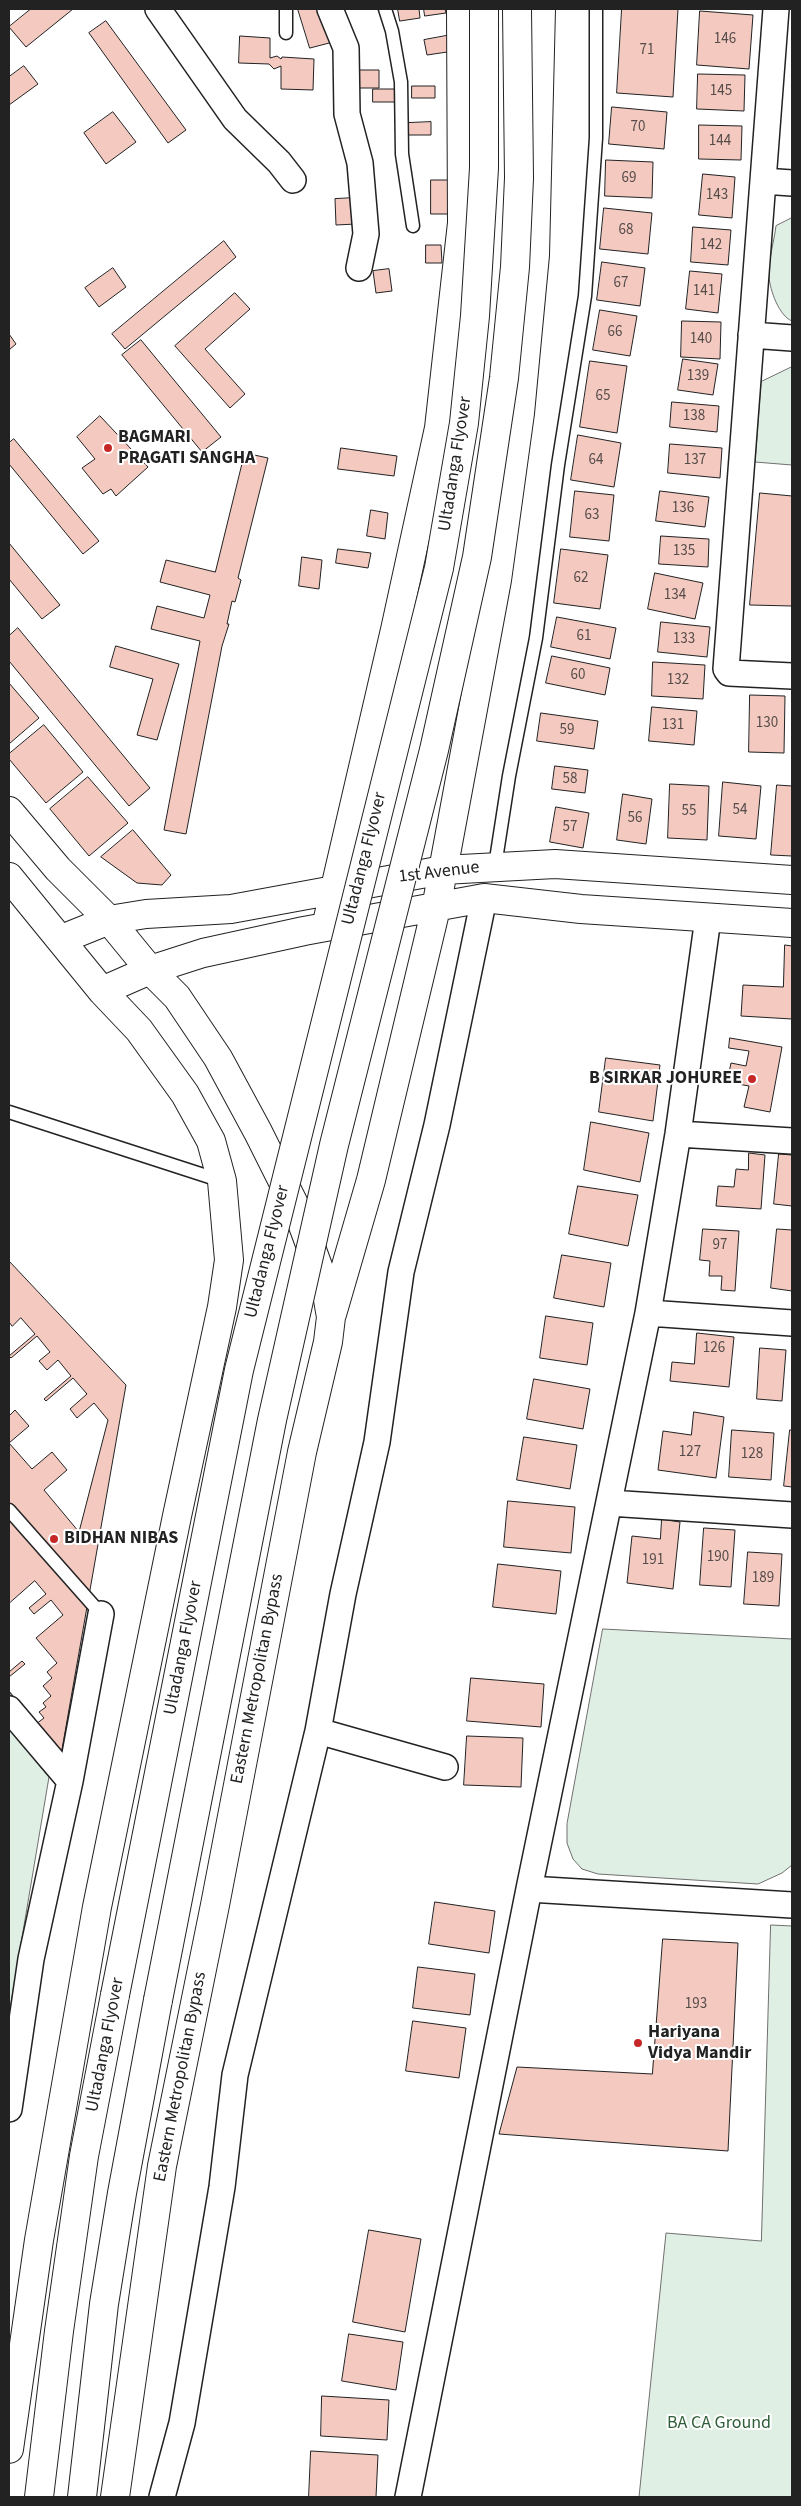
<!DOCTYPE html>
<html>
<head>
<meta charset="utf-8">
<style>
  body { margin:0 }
  #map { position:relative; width:801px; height:2506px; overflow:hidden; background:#fff; font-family:"Source Sans 3",sans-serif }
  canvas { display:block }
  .frame { position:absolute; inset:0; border:10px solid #222; pointer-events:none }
</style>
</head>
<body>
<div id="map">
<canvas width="801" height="2506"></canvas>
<div class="frame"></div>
</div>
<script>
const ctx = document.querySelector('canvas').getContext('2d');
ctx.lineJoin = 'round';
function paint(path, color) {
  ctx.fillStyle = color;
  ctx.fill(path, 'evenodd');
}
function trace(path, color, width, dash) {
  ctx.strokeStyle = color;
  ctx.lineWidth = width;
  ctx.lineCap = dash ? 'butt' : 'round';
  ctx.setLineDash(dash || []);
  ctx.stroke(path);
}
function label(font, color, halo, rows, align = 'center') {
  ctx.font = font + ' "Source Sans 3",sans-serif';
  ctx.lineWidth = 4;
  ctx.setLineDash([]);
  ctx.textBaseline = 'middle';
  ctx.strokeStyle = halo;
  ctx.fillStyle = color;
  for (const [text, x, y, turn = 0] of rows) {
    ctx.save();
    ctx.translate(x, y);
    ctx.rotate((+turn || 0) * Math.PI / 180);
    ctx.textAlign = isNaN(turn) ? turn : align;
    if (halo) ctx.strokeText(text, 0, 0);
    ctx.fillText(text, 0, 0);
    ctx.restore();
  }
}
const green = new Path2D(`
  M 792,218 L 792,321 C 779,316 770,290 769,277 C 768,261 774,242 776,226 Z
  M 792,367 L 792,465 L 755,462 L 761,382 Z
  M 603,1629 L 792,1639 L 792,1865 L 782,1873 L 758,1884 L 598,1874 L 582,1869 L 573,1859 L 567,1843 L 567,1824 Z
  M 9,1729 L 49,1777 L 9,2015 Z
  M 771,1925 L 792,1926 L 792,2497 L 639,2497 L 666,2233 L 761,2241 Z`);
paint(green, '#e0efe3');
trace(green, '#6f6f6f', 1);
const building = new Path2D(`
  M 31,9 L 73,9 L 26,47 L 9,27 Z
  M 298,9 L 328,9 L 337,41 L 310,48 Z
  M 398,9 L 419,9 L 420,18 L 400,21 Z
  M 424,9 L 445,9 L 446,13 L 425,16 Z
  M 622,9 L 678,9 L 673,97 L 617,93 Z
  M 700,11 L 753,15 L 749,69 L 697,65 Z
  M 106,21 L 186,130 L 168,143 L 89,33 Z
  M 451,35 L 454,51 L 427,55 L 424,40 Z
  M 240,36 L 270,38 L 270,58 L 277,56 L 281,59 L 282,57 L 314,59 L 313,90 L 281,89 L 281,66 L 274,69 L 269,64 L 239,63 Z
  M 24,66 L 38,84 L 9,105 L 9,77 Z
  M 354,70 L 379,70 L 379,88 L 355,88 Z
  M 698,74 L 745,75 L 744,111 L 697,109 Z
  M 412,86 L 435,86 L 435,98 L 412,98 Z
  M 373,89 L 398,89 L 398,102 L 373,102 Z
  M 612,107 L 667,112 L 664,149 L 609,144 Z
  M 113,112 L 136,142 L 106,164 L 84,133 Z
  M 431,122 L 431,135 L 408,135 L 408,123 Z
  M 699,125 L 742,126 L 741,160 L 699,159 Z
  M 606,160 L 653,162 L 652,198 L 605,196 Z
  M 703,174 L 735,177 L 732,218 L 699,215 Z
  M 431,180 L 448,180 L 449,214 L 431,214 Z
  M 354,198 L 356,224 L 336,225 L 335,199 Z
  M 604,208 L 652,213 L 648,254 L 600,249 Z
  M 693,227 L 731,230 L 728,265 L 691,262 Z
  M 224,241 L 236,257 L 125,349 L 112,334 Z
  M 426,245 L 441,245 L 442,263 L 426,263 Z
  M 602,262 L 645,268 L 640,306 L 597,300 Z
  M 113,268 L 126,287 L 99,307 L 85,288 Z
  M 389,269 L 392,291 L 376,293 L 373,271 Z
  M 690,271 L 722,274 L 718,313 L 686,309 Z
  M 235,293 L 250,309 L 205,349 L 245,394 L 230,408 L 175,346 Z
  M 600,310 L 637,316 L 630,356 L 593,350 Z
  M 682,321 L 721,322 L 720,359 L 681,357 Z
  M 9,334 L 16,344 L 9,350 Z
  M 141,340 L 221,437 L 202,452 L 122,355 Z
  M 683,359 L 718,364 L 713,395 L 678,390 Z
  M 590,361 L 627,366 L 617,433 L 580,427 Z
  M 672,402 L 719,406 L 717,432 L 670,427 Z
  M 100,416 L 148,467 L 116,496 L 111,489 L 103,494 L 82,468 L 95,459 L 77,437 Z
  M 578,435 L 621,443 L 614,487 L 571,480 Z
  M 14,439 L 99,541 L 83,554 L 9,464 L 9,443 Z
  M 670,444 L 722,448 L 720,478 L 668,473 Z
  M 341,448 L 397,456 L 394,476 L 338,469 Z
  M 245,453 L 268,458 L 238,578 L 241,580 L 235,602 L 232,601 L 227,624 L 229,624 L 222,646 L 186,834 L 164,830 L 200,641 L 151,629 L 157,606 L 204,618 L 210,595 L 160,582 L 166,560 L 215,572 Z
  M 575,491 L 614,495 L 609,541 L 570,537 Z
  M 660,491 L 709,497 L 705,527 L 656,521 Z
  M 760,493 L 792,496 L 792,606 L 750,605 Z
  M 371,510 L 388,513 L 385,539 L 367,536 Z
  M 661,536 L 709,539 L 708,567 L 659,564 Z
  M 9,543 L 60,605 L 42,619 L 9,579 Z
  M 338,549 L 371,553 L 368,568 L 336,563 Z
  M 561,549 L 608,555 L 600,609 L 554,603 Z
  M 302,557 L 322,560 L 319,589 L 299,586 Z
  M 655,573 L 703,583 L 695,619 L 648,609 Z
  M 557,617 L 616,628 L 610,659 L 551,647 Z
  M 661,622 L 710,627 L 707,657 L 658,652 Z
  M 18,628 L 150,788 L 129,806 L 9,661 L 9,636 Z
  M 116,646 L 179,664 L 157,740 L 137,735 L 153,679 L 110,667 Z
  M 552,656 L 610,668 L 605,695 L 546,683 Z
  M 653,662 L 705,665 L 703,699 L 652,696 Z
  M 9,683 L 39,718 L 9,744 Z
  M 750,695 L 785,696 L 784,753 L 749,752 Z
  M 652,707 L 697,711 L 694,745 L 649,741 Z
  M 541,713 L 598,721 L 594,749 L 537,741 Z
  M 44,725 L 83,772 L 46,803 L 9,759 L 9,754 Z
  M 555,766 L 588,770 L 585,793 L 552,789 Z
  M 88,777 L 128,823 L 89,856 L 50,809 Z
  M 723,782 L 761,786 L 756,839 L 719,836 Z
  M 670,784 L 709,786 L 707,840 L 668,838 Z
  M 777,785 L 792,786 L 792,856 L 771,855 Z
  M 623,794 L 652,799 L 646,844 L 617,840 Z
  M 556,807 L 589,813 L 583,848 L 550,842 Z
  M 133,830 L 171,875 L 162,885 L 137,883 L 101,857 Z
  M 785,945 L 792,946 L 792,1019 L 741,1016 L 743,985 L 783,987 Z
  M 730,1038 L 782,1047 L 770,1112 L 744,1107 L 749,1086 L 727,1082 L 731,1063 L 746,1066 L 749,1051 L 729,1048 Z
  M 606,1058 L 660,1065 L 653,1121 L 599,1112 Z
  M 591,1122 L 649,1133 L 640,1182 L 584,1170 Z
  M 749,1153 L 765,1155 L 761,1209 L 716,1206 L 718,1186 L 734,1187 L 736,1169 L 748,1170 Z
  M 779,1154 L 792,1155 L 792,1206 L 774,1204 Z
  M 578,1186 L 638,1195 L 628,1246 L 569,1234 Z
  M 703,1229 L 739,1231 L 735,1291 L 721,1290 L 722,1276 L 709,1276 L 710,1261 L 700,1260 Z
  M 777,1229 L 792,1230 L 792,1291 L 771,1288 Z
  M 562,1255 L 611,1263 L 604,1307 L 554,1298 Z
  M 9,1261 L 126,1385 L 61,1755 L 9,1692 Z
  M 546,1316 L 593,1323 L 587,1365 L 540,1358 Z
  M 21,1318 L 35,1334 L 9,1356 L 11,1358 L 37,1336 L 50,1352 L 39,1361 L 47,1370 L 58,1360 L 71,1376 L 44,1399 L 46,1401 L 73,1378 L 87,1394 L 70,1409 L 77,1418 L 94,1403 L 108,1420 L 79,1532 L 44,1490 L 67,1470 L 52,1452 L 32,1469 L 9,1443 L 29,1426 L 15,1410 L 9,1416 L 9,1322 L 12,1326 Z
  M 697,1333 L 734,1337 L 729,1387 L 670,1381 L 672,1362 L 694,1364 Z
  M 760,1348 L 786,1350 L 782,1401 L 757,1399 Z
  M 534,1379 L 590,1389 L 583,1429 L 527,1419 Z
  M 694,1412 L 724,1417 L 716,1478 L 658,1470 L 663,1431 L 691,1435 Z
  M 732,1430 L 774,1433 L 771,1480 L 729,1477 Z
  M 790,1430 L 792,1430 L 792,1487 L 784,1486 Z
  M 524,1437 L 577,1445 L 570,1489 L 517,1480 Z
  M 508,1501 L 575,1507 L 571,1553 L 504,1547 Z
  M 662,1519 L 680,1522 L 673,1589 L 627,1583 L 632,1536 L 660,1539 Z
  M 704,1528 L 735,1530 L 731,1587 L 700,1585 Z
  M 748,1552 L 782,1554 L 779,1606 L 744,1604 Z
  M 498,1564 L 561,1571 L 556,1614 L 493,1607 Z
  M 35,1581 L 46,1594 L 29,1608 L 34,1614 L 51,1600 L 63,1615 L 36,1638 L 57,1663 L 47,1672 L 52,1678 L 43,1686 L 51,1696 L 43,1703 L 46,1707 L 39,1712 L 44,1718 L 36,1724 L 9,1691 L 9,1677 L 25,1664 L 22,1661 L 9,1672 L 9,1601 L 10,1602 Z
  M 471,1678 L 544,1684 L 541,1727 L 467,1721 Z
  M 467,1736 L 523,1738 L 521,1787 L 464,1785 Z
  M 435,1902 L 495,1911 L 489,1953 L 429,1944 Z
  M 663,1939 L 738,1943 L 728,2151 L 499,2134 L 517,2067 L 652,2074 Z
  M 418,1967 L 475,1974 L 470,2015 L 413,2008 Z
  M 413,2021 L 466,2028 L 459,2078 L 406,2071 Z
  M 369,2230 L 421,2239 L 405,2332 L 353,2322 Z
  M 349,2334 L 403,2342 L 396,2390 L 342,2381 Z
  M 322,2396 L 389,2400 L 387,2440 L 321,2436 Z
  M 311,2451 L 378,2455 L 376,2497 L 309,2497 Z`);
paint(building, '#f3c9c0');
trace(building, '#222', 1);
const lane = new Path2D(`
  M 286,9 L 286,33
  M 385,9 L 392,31 L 401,82 L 402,154 L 413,226
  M 495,866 L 509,776 L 536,638 L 558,465 L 585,296 L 596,138 L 596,9
  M 9,1112 L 222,1181
  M 9,1510 L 101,1614`);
const street = new Path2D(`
  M 158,9 L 235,119 L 279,162 L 293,180
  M 330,9 L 346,48 L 347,114 L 360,163 L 366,234 L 359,268
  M 776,9 L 726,669 L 729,673 L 792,676
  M 763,181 L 792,183
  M 751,335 L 792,338
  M 678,1134 L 792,1141
  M 648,1313 L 792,1323
  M 609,1503 L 792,1515
  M 9,1709 L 70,1781 L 31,1959 L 9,2109
  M 318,1731 L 445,1767
  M 70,1781 L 101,1614
  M 529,1889 L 792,1905
  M 162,2497 L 182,2423 L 222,2187 L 235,2075 L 318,1731 L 343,1594 L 377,1442 L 401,1272 L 437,1125 L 484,898
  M 408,2497 L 529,1889 L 648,1313 L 678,1134 L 708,918`);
const secondary = new Path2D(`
  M 9,811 L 58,869 L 109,920 L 150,970 L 177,997 L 218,1058 L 258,1132 L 298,1212 L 326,1288 L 331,1317 L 328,1342 L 302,1452 L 215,1905 L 162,2166 L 115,2497
  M 9,877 L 102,991 L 139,1030 L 185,1094 L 211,1141 L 222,1181 L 229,1260 L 222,1307 L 177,1516 L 97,1907 L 39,2240 L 9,2449
  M 326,927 L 395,630 L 439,428 L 462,223 L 461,9
  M 62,939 L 109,920 L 146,914 L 231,909 L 443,870 L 555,864 L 792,880
  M 102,991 L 150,970 L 203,953 L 304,931 L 484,898 L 581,909 L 792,923
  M 332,1314 L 371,1180 L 436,908 L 497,580 L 520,413 L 535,255 L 541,9`);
const primary = new Path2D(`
  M 39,2497 L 59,2331 L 84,2156 L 115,1995
  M 82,2497 L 104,2304 L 122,2193 L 158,2000`);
trace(lane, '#222', 15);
trace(street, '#222', 28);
trace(secondary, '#222', 30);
trace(primary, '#222', 30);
trace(lane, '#fff', 12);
trace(street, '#fff', 25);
trace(secondary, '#fff', 28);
trace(primary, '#fff', 28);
const primaryBridge = new Path2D(`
  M 115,1995 L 239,1370 L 439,568 L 464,423 L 475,316 L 484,168 L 484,9
  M 158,2000 L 272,1420 L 334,1145 L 434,750 L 477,557 L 504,378 L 515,267 L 519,178 L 517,9`);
trace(primaryBridge, '#222', 30, []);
trace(primaryBridge, '#fff', 28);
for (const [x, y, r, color] of [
  [108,448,5,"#c62828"],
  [752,1079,5,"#c62828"],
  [54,1539,5,"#c62828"],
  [638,2043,5,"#c62828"]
]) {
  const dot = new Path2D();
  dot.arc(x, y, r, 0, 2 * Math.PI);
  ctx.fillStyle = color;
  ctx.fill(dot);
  trace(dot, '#fff', 2);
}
label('15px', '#564c4a', null, [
  ["146",725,40],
  ["71",647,51],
  ["145",721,92],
  ["70",638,128],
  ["144",720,142],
  ["69",629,179],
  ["143",717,196],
  ["68",626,231],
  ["142",711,246],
  ["67",621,284],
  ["141",704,292],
  ["66",615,333],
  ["140",701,340],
  ["139",698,377],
  ["65",603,397],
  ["138",694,417],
  ["64",596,461],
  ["137",695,461],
  ["136",683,509],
  ["63",592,516],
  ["135",684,552],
  ["62",581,579],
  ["134",675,596],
  ["61",584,637],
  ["133",684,640],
  ["60",578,676],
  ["132",678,681],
  ["130",767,724],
  ["131",673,726],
  ["59",567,731],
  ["58",570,780],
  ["54",740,811],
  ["55",689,812],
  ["56",635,819],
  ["57",570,828],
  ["97",720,1246],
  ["126",714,1349],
  ["127",690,1453],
  ["128",752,1455],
  ["190",718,1558],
  ["191",653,1561],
  ["189",763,1579],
  ["193",696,2005]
]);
label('bold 18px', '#222', '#fff', [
  ["BAGMARI",118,438],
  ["PRAGATI SANGHA",118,459],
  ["B SIRKAR JOHUREE",742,1079,"right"],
  ["BIDHAN NIBAS",64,1539],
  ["Hariyana",648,2033],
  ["Vidya Mandir",648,2054]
], 'left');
label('18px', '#222', '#fff', [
  ["Ultadanga Flyover",456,464,-81],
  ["Ultadanga Flyover",365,859,-76],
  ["1st Avenue",439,873,-7],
  ["Ultadanga Flyover",268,1252,-76],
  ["Ultadanga Flyover",184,1648,-79],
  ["Eastern Metropolitan Bypass",258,1679,-79],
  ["Ultadanga Flyover",106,2045,-79],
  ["Eastern Metropolitan Bypass",181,2077,-79]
]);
label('18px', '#2f5e38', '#fff', [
  ["BA CA Ground",719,2424]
]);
</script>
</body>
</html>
